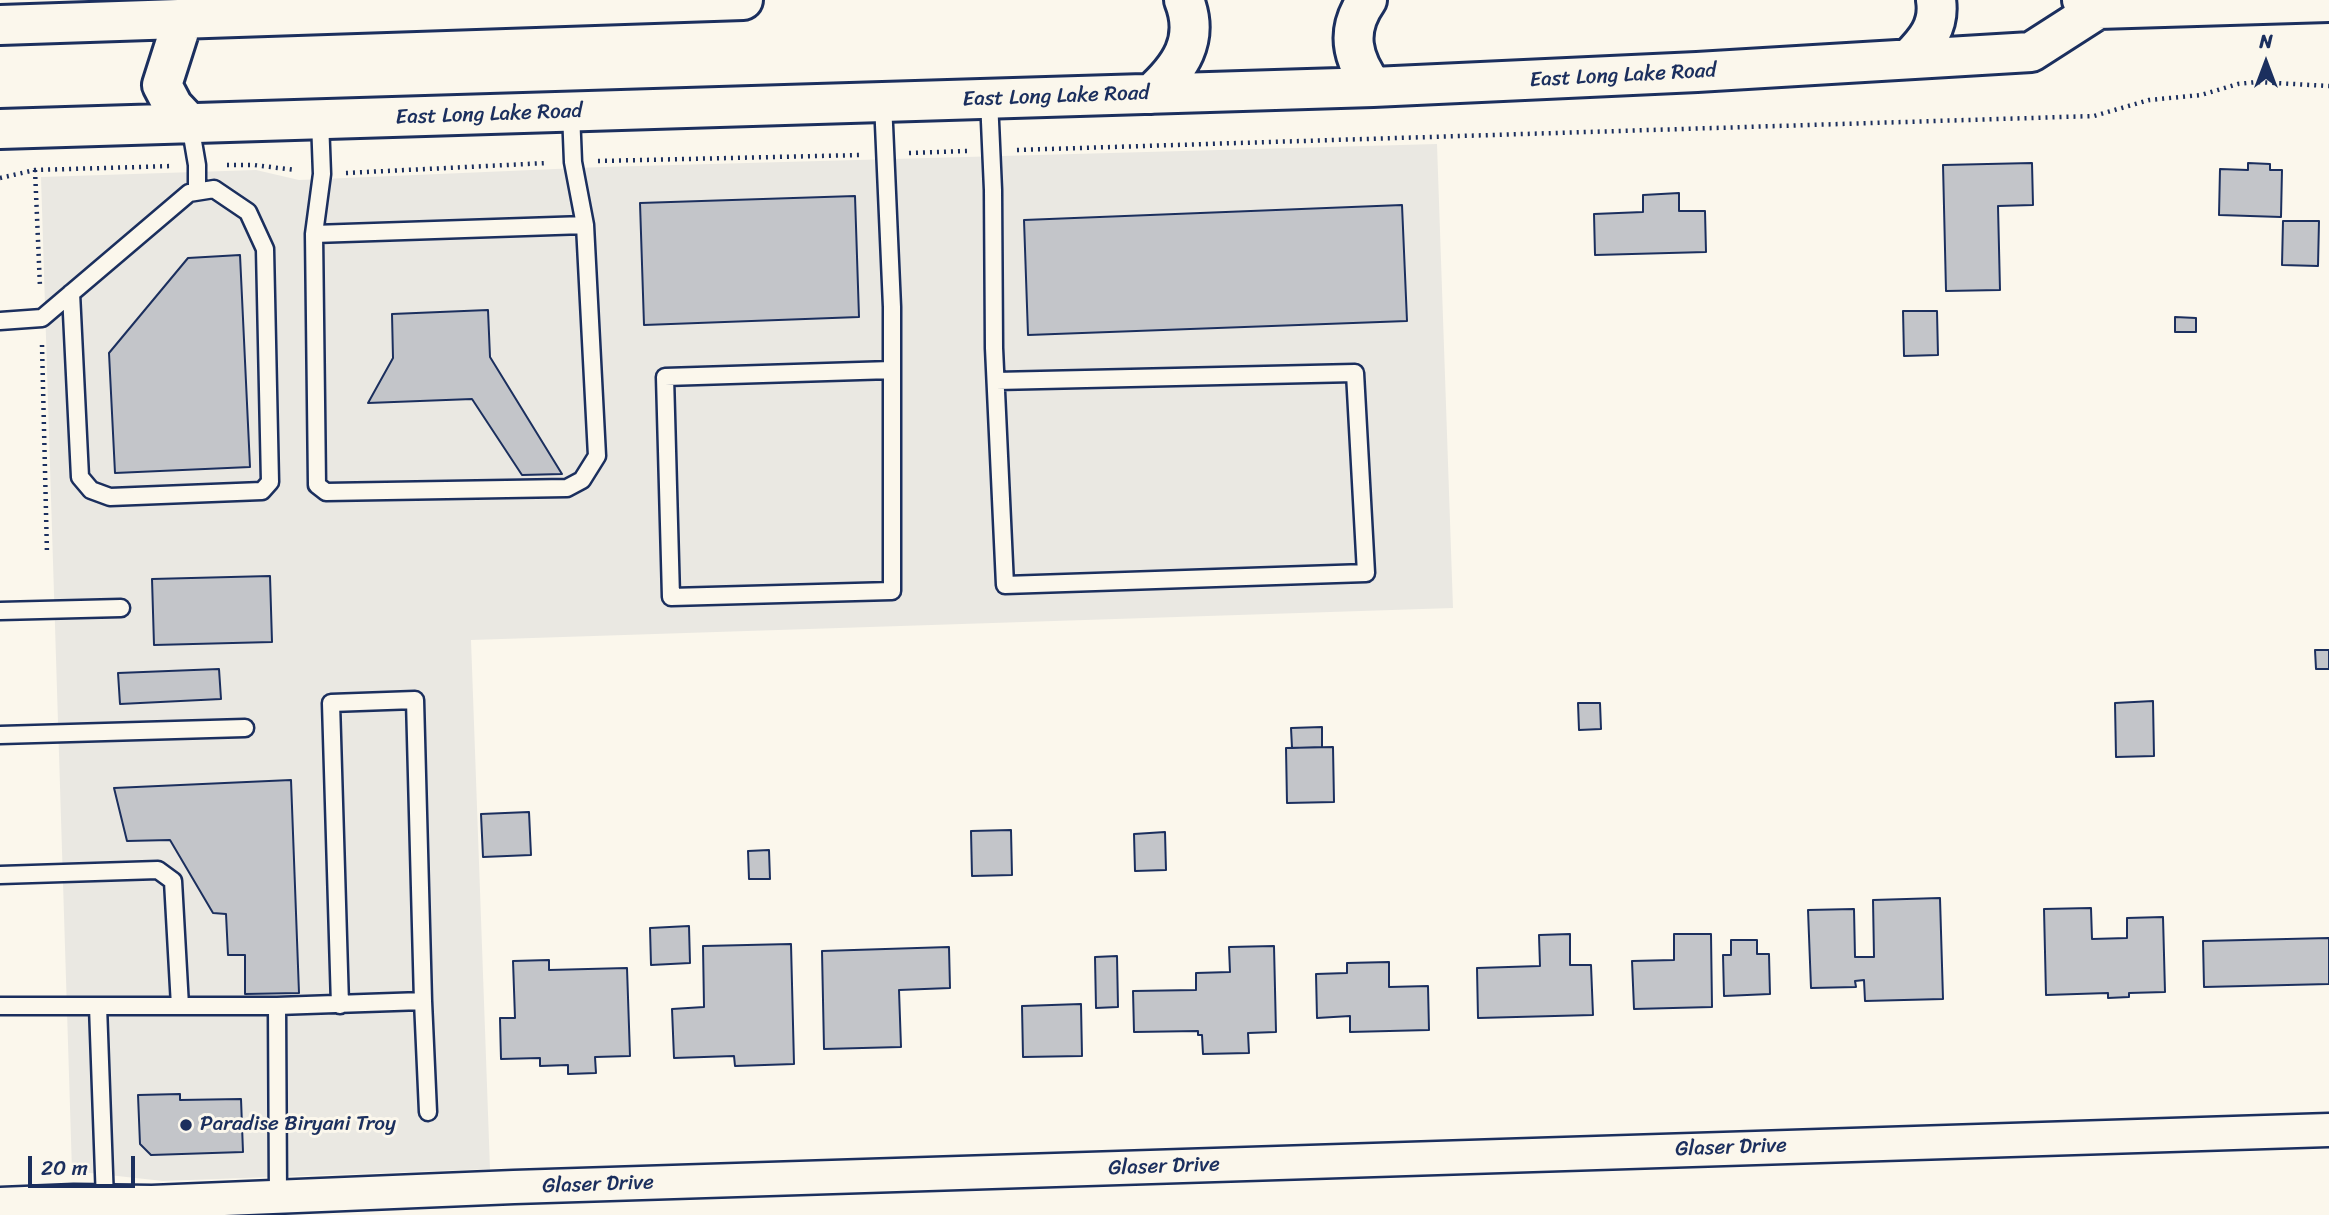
<!DOCTYPE html>
<html>
<head>
<meta charset="utf-8">
<style>
  body { margin:0 }
  #map { position:relative; width:2329px; height:1215px; overflow:hidden; background:#fbf7ec; font-family:Sriracha,sans-serif }
  canvas { display:block }
  .north { position:absolute; left:2231px; top:28px; width:70px; height:70px; -webkit-text-stroke:5px #fbf7ec; paint-order:stroke; rotate:0deg; font-size:19px; font-weight:700; line-height:28px; text-align:center; color:#1b2f5e }
  .north::after { content:''; display:block; margin:auto; width:24px; height:32px; background:#1b2f5e; clip-path:polygon(50% 0,100% 100%,50% 72%,0 100%) }
  .scale { position:absolute; left:28px; top:1156px; width:107px; height:32px; box-sizing:border-box; border:4px solid #1b2f5e; border-top:0; padding-left:9px; font-size:21px; line-height:24px; white-space:nowrap; color:#1b2f5e; -webkit-text-stroke:5px #fbf7ec; paint-order:stroke }
</style>
</head>
<body>
<div id="map">
<canvas width="2329" height="1215"></canvas>
<div class="north">N</div>
<div class="scale">20 m</div>
</div>
<script>
const ctx = document.querySelector('canvas').getContext('2d');
ctx.lineJoin = 'round';
function paint(path, color) {
  ctx.fillStyle = color;
  ctx.fill(path, 'evenodd');
}
function trace(path, color, width, dash) {
  ctx.strokeStyle = color;
  ctx.lineWidth = width;
  ctx.lineCap = dash ? 'butt' : 'round';
  ctx.setLineDash(dash || []);
  ctx.stroke(path);
}
function label(font, color, halo, rows, align = 'center') {
  ctx.font = font + ' Sriracha,sans-serif';
  ctx.lineWidth = 6;
  ctx.setLineDash([]);
  ctx.textBaseline = 'middle';
  ctx.strokeStyle = halo;
  ctx.fillStyle = color;
  for (const [text, x, y, turn = 0] of rows) {
    ctx.save();
    ctx.translate(x, y);
    ctx.rotate((+turn || 0) * Math.PI / 180);
    ctx.textAlign = isNaN(turn) ? turn : align;
    if (halo) ctx.strokeText(text, 0, 0);
    ctx.fillText(text, 0, 0);
    ctx.restore();
  }
}
paint(new Path2D(`
  M 1437,144 L 1453,608 L 471,640 L 490,1169 L 163,1181 L 72,1171 L 41,177 L 256,170 L 299,180 L 602,167 Z`), '#eae8e2');
const building = new Path2D(`
  M 2032,163 L 2033,205 L 1998,206 L 2000,290 L 1946,291 L 1943,165 Z
  M 2248,163 L 2270,164 L 2270,170 L 2282,170 L 2281,217 L 2219,215 L 2220,169 L 2248,170 Z
  M 1679,193 L 1679,211 L 1705,211 L 1706,252 L 1595,255 L 1594,214 L 1643,212 L 1643,195 Z
  M 855,196 L 859,317 L 644,325 L 640,203 Z
  M 1402,205 L 1407,321 L 1028,335 L 1024,220 Z
  M 2283,221 L 2319,221 L 2318,266 L 2282,265 Z
  M 240,255 L 250,467 L 115,473 L 109,353 L 188,258 Z
  M 488,310 L 490,357 L 562,474 L 522,475 L 472,399 L 368,403 L 393,358 L 392,314 Z
  M 1903,311 L 1937,311 L 1938,355 L 1904,356 Z
  M 2175,317 L 2196,318 L 2196,332 L 2175,332 Z
  M 270,576 L 272,642 L 154,645 L 152,579 Z
  M 2315,650 L 2329,650 L 2329,669 L 2316,669 Z
  M 219,669 L 221,699 L 120,704 L 118,673 Z
  M 2153,701 L 2154,756 L 2116,757 L 2115,703 Z
  M 1578,703 L 1600,703 L 1601,729 L 1579,730 Z
  M 1322,727 L 1322,747 L 1292,748 L 1291,728 Z
  M 1333,747 L 1334,802 L 1287,803 L 1286,748 Z
  M 291,780 L 299,993 L 245,994 L 245,955 L 228,955 L 226,914 L 213,913 L 170,840 L 127,841 L 114,788 Z
  M 529,812 L 531,855 L 483,857 L 481,814 Z
  M 1011,830 L 1012,875 L 972,876 L 971,831 Z
  M 1165,832 L 1166,870 L 1135,871 L 1134,834 Z
  M 769,850 L 770,879 L 749,879 L 748,851 Z
  M 1940,898 L 1943,999 L 1865,1001 L 1864,980 L 1855,981 L 1856,987 L 1811,988 L 1808,910 L 1854,909 L 1855,957 L 1874,957 L 1873,900 Z
  M 2091,908 L 2092,939 L 2127,938 L 2127,918 L 2163,917 L 2165,992 L 2129,993 L 2129,997 L 2108,998 L 2108,993 L 2046,995 L 2044,909 Z
  M 689,926 L 690,963 L 651,965 L 650,928 Z
  M 1570,934 L 1570,965 L 1591,965 L 1593,1015 L 1478,1018 L 1477,968 L 1540,966 L 1539,935 Z
  M 1674,934 L 1711,934 L 1712,1007 L 1634,1009 L 1632,961 L 1674,960 Z
  M 2329,938 L 2329,984 L 2204,987 L 2203,941 Z
  M 1731,940 L 1757,940 L 1757,954 L 1769,954 L 1770,994 L 1724,996 L 1723,955 L 1731,955 Z
  M 791,944 L 794,1064 L 735,1066 L 734,1056 L 674,1058 L 672,1009 L 704,1007 L 703,946 Z
  M 1274,946 L 1276,1032 L 1248,1033 L 1249,1053 L 1203,1054 L 1202,1035 L 1198,1035 L 1198,1031 L 1134,1032 L 1133,991 L 1196,990 L 1196,973 L 1230,972 L 1229,947 Z
  M 949,947 L 950,988 L 899,990 L 901,1047 L 824,1049 L 822,951 Z
  M 1117,956 L 1118,1007 L 1096,1008 L 1095,957 Z
  M 549,960 L 549,970 L 627,968 L 630,1056 L 595,1057 L 596,1073 L 568,1074 L 568,1065 L 540,1066 L 540,1058 L 501,1059 L 500,1018 L 515,1018 L 513,961 Z
  M 1389,962 L 1389,987 L 1428,986 L 1429,1030 L 1350,1032 L 1350,1016 L 1317,1018 L 1316,974 L 1347,973 L 1347,963 Z
  M 1081,1004 L 1082,1056 L 1023,1057 L 1022,1006 Z
  M 180,1094 L 180,1100 L 241,1099 L 243,1152 L 151,1155 L 140,1144 L 138,1095 Z`);
paint(building, '#c3c5c9');
trace(building, '#1b2f5e', 2);
const service = new Path2D(`
  M 989,99 L 993,190 L 994,348 L 1005,585 L 1366,573 L 1355,373 L 996,381
  M 883,102 L 892,307 L 892,370 L 665,377 L 671,597 L 892,591 L 892,370
  M 320,120 L 322,174 L 314,234 L 317,485 L 326,492 L 567,488 L 582,480 L 597,456 L 585,225 L 573,162 L 571,112
  M 190,124 L 197,165 L 197,191
  M 314,234 L 585,225
  M 0,321 L 42,318 L 189,193 L 214,189 L 248,212 L 265,249 L 270,482 L 262,491 L 110,497 L 91,490 L 80,477 L 71,293
  M 0,611 L 121,608
  M 0,735 L 245,728
  M 0,875 L 158,870 L 173,881 L 180,1006
  M 423,1001 L 428,1112
  M 0,1006 L 277,1006 L 278,1196
  M 98,1006 L 105,1201
  M 277,1006 L 423,1001 L 415,700 L 331,703 L 340,1005`);
const minor = new Path2D(`
  M 0,1204 L 74,1201 L 152,1202 L 514,1187 L 2329,1130`);
const secondary = new Path2D(`
  M 1367,0 C 1345,31 1352,59 1373,87
  M 2082,0 L 2098,9 L 2329,2
  M 183,19 L 162,85 L 173,106 L 190,124
  M 0,25 L 743,0
  M 1909,59 C 1926,42 1940,26 1936,0
  M 1151,94 C 1180,68 1200,40 1184,0
  M 0,129 L 1373,87 L 1697,72 L 2031,52 L 2098,9`);
trace(service, '#1b2f5e', 21);
trace(minor, '#1b2f5e', 37);
trace(secondary, '#1b2f5e', 44);
trace(new Path2D(`
  M 1017,150 L 2094,116 L 2149,100 L 2201,95 L 2238,84 L 2257,82 L 2329,86
  M 909,153 L 967,151
  M 598,161 L 862,155
  M 227,165 L 254,165 L 295,170
  M 35,170 L 40,287
  M 346,173 L 547,163
  M 0,178 L 35,170 L 173,166
  M 42,345 L 47,554`), '#1b2f5e', 4.5, [2, 5]);
trace(service, '#fbf7ec', 16);
trace(minor, '#fbf7ec', 32);
trace(secondary, '#fbf7ec', 38);
for (const [x, y, r, color] of [
  [186,1125,7,"#1b2f5e"]
]) {
  const dot = new Path2D();
  dot.arc(x, y, r, 0, 2 * Math.PI);
  ctx.fillStyle = color;
  ctx.fill(dot);
  trace(dot, '#fbf7ec', 2.5);
}
label('21px', '#1b2f5e', '#fbf7ec', [
  ["East Long Lake Road",1623,76,-3],
  ["East Long Lake Road",1056,97,-2],
  ["East Long Lake Road",489,115,-2],
  ["Glaser Drive",1731,1148,-2],
  ["Glaser Drive",1164,1167,-2],
  ["Glaser Drive",598,1185,-2]
]);
label('21px', '#1b2f5e', '#fbf7ec', [
  ["Paradise Biryani Troy",200,1125]
], 'left');
</script>
</body>
</html>
